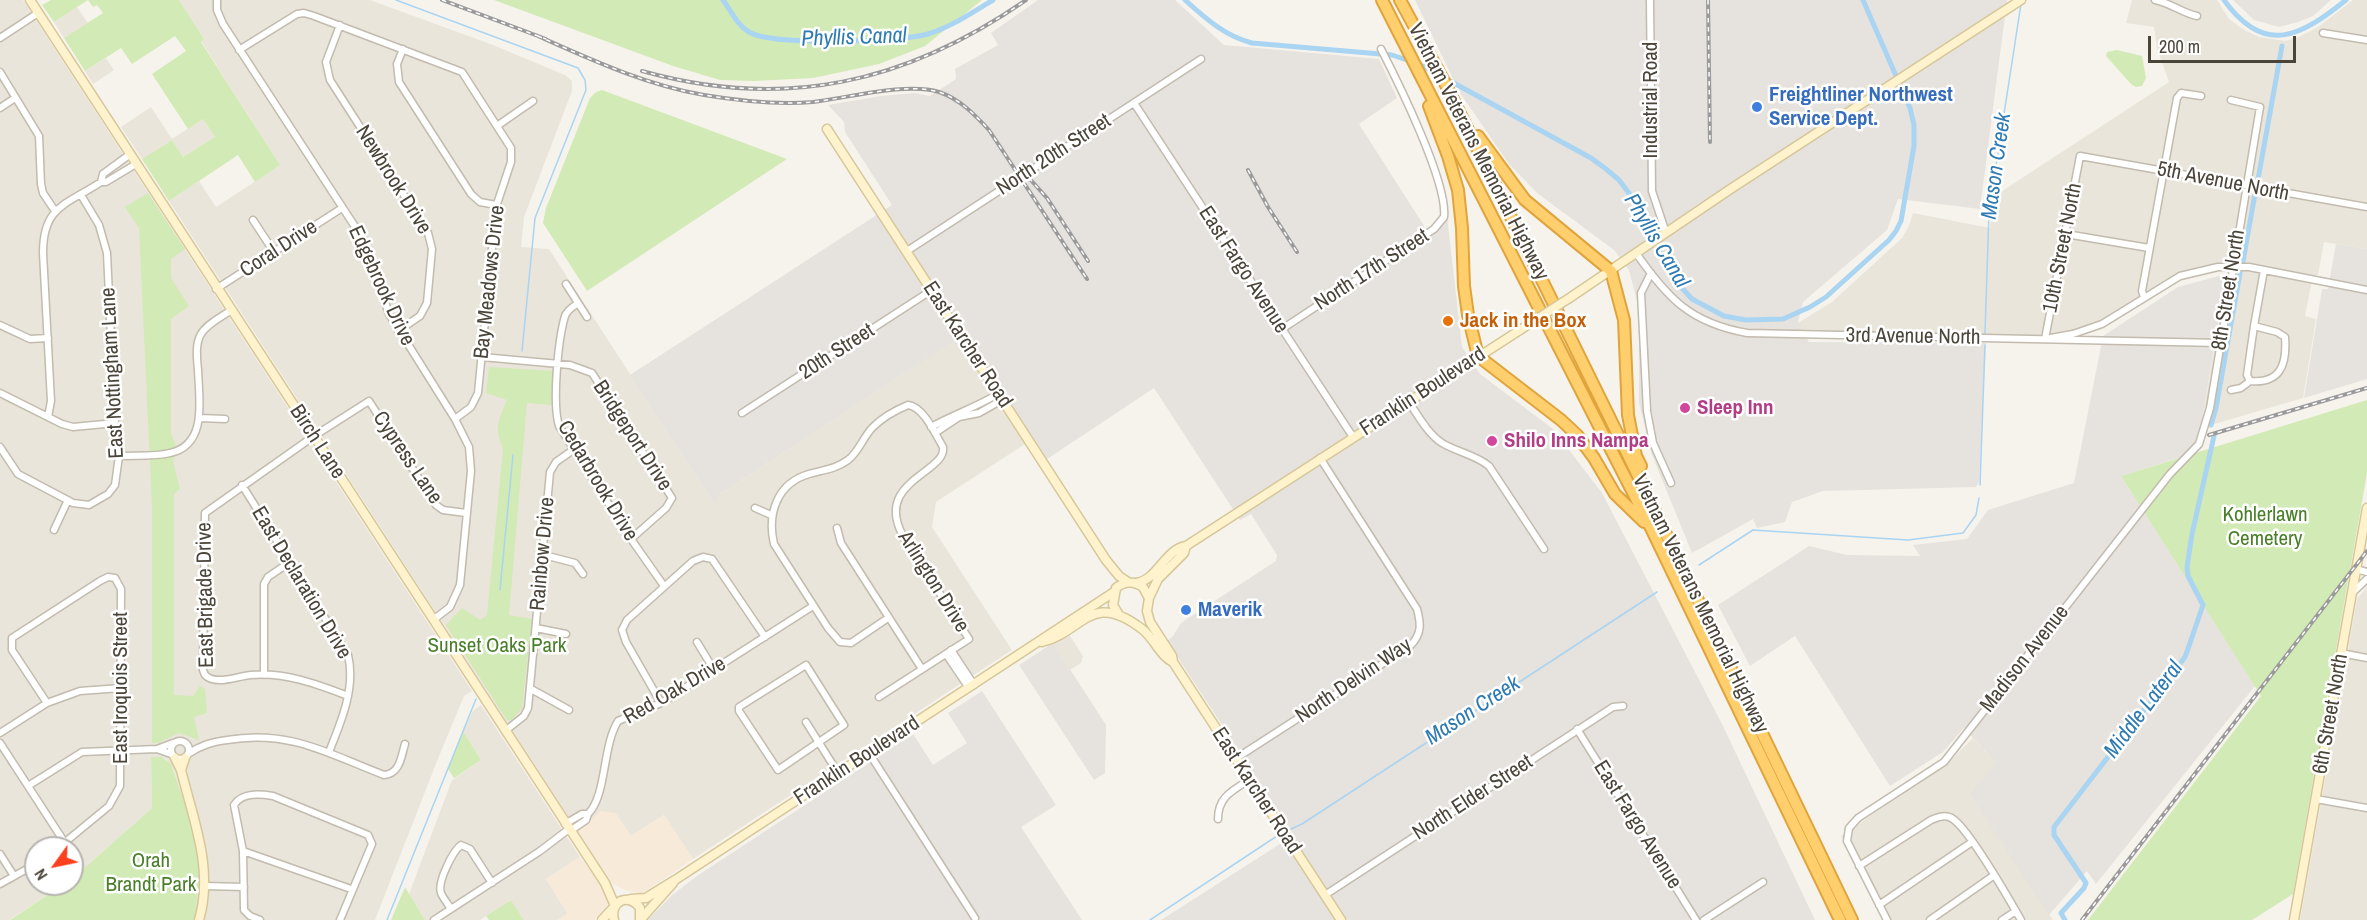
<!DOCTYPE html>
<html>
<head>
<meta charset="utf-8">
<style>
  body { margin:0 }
  #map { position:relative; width:2367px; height:920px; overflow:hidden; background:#f6f3ec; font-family:"Archivo Narrow",sans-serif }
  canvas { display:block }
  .north { position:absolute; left:24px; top:836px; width:60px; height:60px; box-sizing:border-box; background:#fff; border:2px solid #b7b4b0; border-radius:50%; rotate:237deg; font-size:16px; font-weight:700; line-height:24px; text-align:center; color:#4b4439 }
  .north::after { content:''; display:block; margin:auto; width:21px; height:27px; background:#fc3f1d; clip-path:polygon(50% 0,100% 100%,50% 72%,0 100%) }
  .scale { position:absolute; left:2148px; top:36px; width:148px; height:27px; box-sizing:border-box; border:3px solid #4b4439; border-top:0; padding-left:8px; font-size:18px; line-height:21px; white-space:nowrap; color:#4b4439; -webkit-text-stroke:4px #fff; paint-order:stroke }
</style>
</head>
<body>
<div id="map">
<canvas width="2367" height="920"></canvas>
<div class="north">N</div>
<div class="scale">200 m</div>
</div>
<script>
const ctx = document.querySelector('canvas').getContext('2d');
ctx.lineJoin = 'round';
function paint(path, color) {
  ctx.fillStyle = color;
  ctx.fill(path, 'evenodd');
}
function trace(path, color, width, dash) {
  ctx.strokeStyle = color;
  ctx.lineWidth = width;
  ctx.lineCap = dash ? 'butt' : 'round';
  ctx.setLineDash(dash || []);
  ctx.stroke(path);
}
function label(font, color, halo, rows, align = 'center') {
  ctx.font = font + ' "Archivo Narrow",sans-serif';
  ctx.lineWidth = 5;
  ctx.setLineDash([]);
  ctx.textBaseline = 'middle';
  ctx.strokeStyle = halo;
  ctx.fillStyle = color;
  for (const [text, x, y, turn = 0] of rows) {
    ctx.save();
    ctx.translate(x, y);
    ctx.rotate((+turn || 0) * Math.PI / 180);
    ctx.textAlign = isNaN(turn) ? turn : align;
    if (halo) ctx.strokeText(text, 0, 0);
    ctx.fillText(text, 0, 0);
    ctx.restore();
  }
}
paint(new Path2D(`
  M 0,0 L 23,0 L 472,691 L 464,696 L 437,761 L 375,920 L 195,920 L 200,869 L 191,821 L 173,769 L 167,760 L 162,757 L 151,758 L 152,808 L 72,879 L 72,848 L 36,848 L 36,884 L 64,884 L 9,920 L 0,920 Z
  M 179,0 L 370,0 L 493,45 L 565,75 L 572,81 L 572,91 L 524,217 L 521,247 L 549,249 L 715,505 L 720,494 L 957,339 L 1025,444 L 936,502 L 932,527 L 1012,650 L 693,859 L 664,815 L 631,836 L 600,812 L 591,821 L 577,830 L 169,201 L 199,181 L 216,207 L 280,165 L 201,41 L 204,39 Z
  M 2132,0 L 2217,0 L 2229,19 L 2244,30 L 2259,37 L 2285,41 L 2299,37 L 2318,27 L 2353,0 L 2367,0 L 2367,249 L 2324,242 L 2318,275 L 2313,275 L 2305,316 L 2316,319 L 2303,398 L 2201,428 L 2229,262 L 2182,274 L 2117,312 L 2072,334 L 2057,336 L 1803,331 L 1798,323 L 1832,302 L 1902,238 L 1909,226 L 1913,213 L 1990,228 L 1993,197 L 2169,82 L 2157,48 L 2154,27 L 2126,23 Z
  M 77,7 L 88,23 L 64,38 L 54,22 Z
  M 106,58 L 114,70 L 93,84 L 85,71 Z
  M 151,107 L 172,139 L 203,119 L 215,137 L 183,157 L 172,140 L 142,159 L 121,127 Z
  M 2367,587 L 2367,920 L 2300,920 L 2357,599 Z
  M 1068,633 L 1083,656 L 1081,663 L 1070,670 L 1053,643 Z
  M 481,705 L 580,857 L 546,879 L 568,914 L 558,920 L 524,920 L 511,900 L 480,920 L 425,920 L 409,894 L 452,780 L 481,760 L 463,731 L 473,711 Z
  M 1973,738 L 1996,763 L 1971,794 L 2053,920 L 1885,920 L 1841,836 L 1949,762 Z`), '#eae5da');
paint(new Path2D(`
  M 600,811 L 616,813 L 631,836 L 664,815 L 693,859 L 646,891 L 640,894 L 625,890 L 613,884 L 607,877 L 577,830 L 591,820 Z
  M 580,857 L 604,889 L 608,901 L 607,906 L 594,920 L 558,920 L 568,913 L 546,879 Z`), '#f7ead8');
paint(new Path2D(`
  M 1038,0 L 1175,0 L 1224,45 L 1379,59 L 1397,98 L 1359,124 L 1426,229 L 1447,216 L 1462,347 L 1480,374 L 1553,429 L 1602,493 L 1722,724 L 1815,920 L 1161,920 L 1294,835 L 1167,641 L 1173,636 L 1181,623 L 1276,561 L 1277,555 L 1251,514 L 1240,520 L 1154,388 L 1047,459 L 965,334 L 720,494 L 715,505 L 630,375 L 892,205 L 845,132 L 844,122 L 828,105 L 881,96 L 914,93 L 930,96 L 956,79 L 955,69 L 998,45 L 991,33 Z
  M 1415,0 L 2007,0 L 1980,209 L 1898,199 L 1887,230 L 1803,302 L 1798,322 L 1809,342 L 1986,343 L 1979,482 L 1976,487 L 1823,491 L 1792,502 L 1785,522 L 1757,528 L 1753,519 L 1692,553 L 1652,455 L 1639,403 L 1639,309 L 1629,270 L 1614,250 L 1537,193 L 1509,164 L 1460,93 Z
  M 2233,0 L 2331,0 L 2313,16 L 2298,22 L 2279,27 L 2254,20 Z
  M 2336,244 L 2367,249 L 2367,379 L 2304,398 L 2322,289 L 2328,289 Z
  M 2226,274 L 2197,452 L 2121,476 L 2255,686 L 2096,884 L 2087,871 L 2049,915 L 1970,794 L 1996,763 L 1964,728 L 1943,752 L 1890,786 L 1795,636 L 1750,666 L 1718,605 L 1809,546 L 1847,555 L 1920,556 L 1913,545 L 1967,539 L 1988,510 L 2074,483 L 2103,336 L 2178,287 Z
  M 1053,643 L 1106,725 L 1105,773 L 1094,780 L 1019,665 Z
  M 982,691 L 1056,805 L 1021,827 L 1082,920 L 648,920 L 671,896 L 697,876 L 913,734 L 933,765 L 967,743 L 948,713 Z`), '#e6e2dd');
paint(new Path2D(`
  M 51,0 L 179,0 L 204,39 L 201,42 L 280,165 L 255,182 L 238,155 L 169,201 L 142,159 L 172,140 L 183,157 L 215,137 L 203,119 L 188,129 L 152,74 L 186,51 L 175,36 L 132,64 L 121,48 L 85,71 L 64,38 L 103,13 L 97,5 L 93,7 L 88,0 L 54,22 L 42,5 Z
  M 494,0 L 982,0 L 925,46 L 879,64 L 813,78 L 754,81 L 720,80 L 673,66 Z
  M 2117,50 L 2142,56 L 2146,78 L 2142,86 L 2136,87 L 2131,84 L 2106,56 L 2107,52 Z
  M 602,90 L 787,159 L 587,291 L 543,223 L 546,208 L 590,98 L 596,92 Z
  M 148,193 L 185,249 L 171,259 L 171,278 L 189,306 L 171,319 L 171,434 L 177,448 L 173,461 L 180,489 L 174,494 L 174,695 L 193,696 L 200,686 L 205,689 L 207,713 L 194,717 L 199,740 L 179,733 L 158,743 L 152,743 L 152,507 L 139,228 L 125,207 Z
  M 489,367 L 554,371 L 552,405 L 527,403 L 509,615 L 532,619 L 522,708 L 512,720 L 507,720 L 446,625 L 462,608 L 480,620 L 487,615 L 503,449 C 494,427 498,421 507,400 L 486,393 Z
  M 2367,400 L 2367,473 L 2293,894 L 2252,920 L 2088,920 L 2261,696 L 2121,476 Z
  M 463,731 L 481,760 L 454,778 L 448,769 Z
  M 151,757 L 162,757 L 171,764 L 191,821 L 200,869 L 195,920 L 10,920 L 64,884 L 72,884 L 72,879 L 152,808 Z
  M 405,887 L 425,920 L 391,920 Z
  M 511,900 L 524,920 L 489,920 L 486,916 Z`), '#d2eab5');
trace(new Path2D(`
  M 396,0 L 578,68 L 585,80 L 586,90 L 535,218 L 522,351
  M 1985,333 L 1989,211 L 2021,4
  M 1980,485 L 1985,345
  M 1699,565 L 1753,530 L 1908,540 L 1963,533 L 1976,515 L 1979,498
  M 500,590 L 513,455
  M 1289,830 L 1302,824 L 1657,592
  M 387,920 L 476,699
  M 1150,920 L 1277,836`), '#a9d4f2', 1.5);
trace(new Path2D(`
  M 723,0 C 731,11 737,25 749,32 C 772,46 899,42 928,34 C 951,27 972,13 993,0
  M 1185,0 C 1206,19 1225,36 1252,43 L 1392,55 L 1419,64 L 1591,158 L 1606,169 L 1619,180 L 1641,209 L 1660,253 L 1682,288 L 1692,299 L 1724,316 L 1746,320 L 1783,319 L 1810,307 L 1826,297 L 1889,240 L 1896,231 L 1901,221 L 1914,146 L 1914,125 L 1910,108 L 1863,0
  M 2224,0 C 2265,57 2301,36 2346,0
  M 2257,185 L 2282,46
  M 2243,261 L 2255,194
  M 2211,425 L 2216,408 L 2240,273
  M 2065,920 L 2061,913 L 2084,888 L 2086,883 L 2054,835 L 2054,827 L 2185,657 L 2189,646 L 2203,605 L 2188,576 L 2187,567 L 2192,534 L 2214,436`), '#a9d4f2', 5);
const street = new Path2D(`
  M 217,0 L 217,10 L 223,24 L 365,242 L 389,314 L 455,419 L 469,447 L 471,471 L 460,585 L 450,607 L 433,620
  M 1650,0 L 1652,191 L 1666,233
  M 2155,0 C 2171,3 2182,13 2197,16
  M 340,25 L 326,62 L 330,80 L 418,217 L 428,233 L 432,249 L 427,303 L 420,316 L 398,331
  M 2323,33 L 2367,40
  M 0,38 L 38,13
  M 403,49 L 397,64 L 399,82 L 471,194 L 480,202 L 496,205
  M 239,50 L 297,14 L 304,13 L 314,16 L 462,72 L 511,148 L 511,162 L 496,207 L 478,393 L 471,407 L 455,419
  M 0,72 L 39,136 L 41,184 L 43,193 L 55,211
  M 1134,103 L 1353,437
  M 0,108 L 15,98
  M 497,126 L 533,101
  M 101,182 L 103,174 L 129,155
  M 2367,207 L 2080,156 L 2045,339 L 2073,334 L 2102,324 L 2180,276 L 2218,267 L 2249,267 L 2367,290
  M 253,220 L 274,252
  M 2066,234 L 2149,248
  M 907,251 L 1201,59
  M 1636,253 C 1668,299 1691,323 1747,333 L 2220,343
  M 1651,273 L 1641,293 L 1647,411 L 1653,443 L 1671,483
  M 566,284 L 587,317
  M 216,289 L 342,208
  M 2144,297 L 2142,291 L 2177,98 L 2181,93 L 2201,96
  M 578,303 C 573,307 567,310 565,316 C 558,340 552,403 559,426 L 631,539 L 664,586
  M 0,325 L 30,339 L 48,338
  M 2254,326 L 2277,332 L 2285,337 C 2287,364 2281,384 2250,381 L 2247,375 Z
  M 2254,326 L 2264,270
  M 1282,329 L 1434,229 L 1444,217 C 1448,183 1398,82 1381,49
  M 482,357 L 570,365 L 592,373 L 672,498 L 666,508 L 631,539
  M 2231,390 L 2241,388 L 2250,381
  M 0,393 L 62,424 L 73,427 L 115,423
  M 1408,401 C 1418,415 1427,433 1442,443 C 1457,452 1476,455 1489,466 L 1544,549
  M 742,413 L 932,290
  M 48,417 L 51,401 L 43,253 C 43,206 66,205 101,182 L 106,182 L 136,164
  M 200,418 L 225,419
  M 931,427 C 953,415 976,407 998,394
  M 935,433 L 959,417 L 979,413 L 1002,400
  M 0,447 L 18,474 L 73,503 L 89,505 L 108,494 L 115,485 L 119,456 L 115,423 L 107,253 L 99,225 L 81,195
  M 119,456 C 135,455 154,457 170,453 C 208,445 199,399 198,370 C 197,359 195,344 201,334 C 207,324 221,317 230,311
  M 242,485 L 348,655 C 356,688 341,722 329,752
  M 755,508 L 771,515
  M 837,528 L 841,543 L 922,669
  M 54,530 L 68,500
  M 544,555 L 575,563 L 583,574
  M 2356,569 L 2367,572
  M 2353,592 L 2367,579
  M 536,628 L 566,634
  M 697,642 L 714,670
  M 951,650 L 974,685
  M 2341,653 L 2367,658
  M 946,654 L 969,688
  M 806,665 L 844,725 L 778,770 L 739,711 L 739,707 Z
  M 264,675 L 264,584 L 268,577 L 290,562
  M 531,689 L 569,710
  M 348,696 C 317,684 285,672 251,675 C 237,676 216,686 205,675 L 203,670 L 205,513 L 314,436 L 369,401 L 436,505 L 443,510 L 466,513
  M 879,697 L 969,639 L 903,536 C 873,481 947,473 943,447 C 935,434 924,407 908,405 C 896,410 882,418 873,427 C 863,437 859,452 848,460 C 836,469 823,470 809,474 C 777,483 767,514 774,544 L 828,628 L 840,642 L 851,643 L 888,618
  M 47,703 L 12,650 L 12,638 L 100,581 L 108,577 L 115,578 L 121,589 L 120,786 L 109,806 L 58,848
  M 661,703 L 626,642 L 622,630 L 627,620 L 693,561 L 703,557 L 712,559 L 765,637
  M 806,722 L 838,773
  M 1577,729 L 1696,920
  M 505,731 L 524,716 L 528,708 L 550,472 L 556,462 L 573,450
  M 0,733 L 47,703 L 80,691 L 121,688
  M171 750a9 9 0 1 1 18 0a9 9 0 1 1-18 0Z
  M 0,743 L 65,843
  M 869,753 L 975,918
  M 171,754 L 157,749 L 173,743
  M 188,754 C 201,745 212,742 227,740 C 289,729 329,754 384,775 C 400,774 401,757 405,744
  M 1235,759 L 1410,646 C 1422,634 1421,624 1417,609 L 1320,458
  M 28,786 L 82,752 L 157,749
  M 2316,799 L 2367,808
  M 588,814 C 607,795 602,747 618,721 L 661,703 L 813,606
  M 1218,819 C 1218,797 1232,791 1249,780
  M 565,824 L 582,814 L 588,814 L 586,820 L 570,831
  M 243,851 L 351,889
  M 0,854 L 14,876
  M 1859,866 L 1931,820 C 1938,817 1946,814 1953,819 C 1970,831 2009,899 2021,920
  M 0,884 L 36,864
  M 204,886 L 244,887
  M 1325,895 L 1613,707 L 1623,706
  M 1879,905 L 1972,842
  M 451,909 C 448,904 443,898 441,893 C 437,882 453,851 461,845 L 470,849 L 492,883
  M 260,920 L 250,916 L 244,910 L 243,851 L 234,805 C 242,792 260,794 273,796 L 368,835 L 372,844 L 340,920
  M 434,920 L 540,851 L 569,829
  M 1704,920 L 1763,882
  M 1887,920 L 1847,841 L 1849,828 L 1858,818 L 1944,762 L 2170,474 L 2199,444 L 2210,408 L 2260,107 L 2231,100
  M 1930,920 L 1993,876
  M 2002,920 L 2016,911`);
const secondary = new Path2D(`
  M 30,0 L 605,883 L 615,906
  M 827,129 L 1106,560 L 1119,576 L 1128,582
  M 1571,297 L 1729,190 L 2021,0
  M 1136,583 C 1158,580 1164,550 1186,546 L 1520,330
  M 1149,598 L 1158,579 L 1184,553 L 1186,546
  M 1119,615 L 1113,605 L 1116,588 C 1124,581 1134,581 1143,587 L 1149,598 L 1147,611 L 1150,622 L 1172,656 L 1173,662 L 1341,920
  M 1042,642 C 1084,631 1091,590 1142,629 C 1154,638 1160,656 1173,662
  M 175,758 L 181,770 C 193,819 214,869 199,920
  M 181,770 L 185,758
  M 631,899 L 646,898 L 675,880 L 1114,592
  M 642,918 L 673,883
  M 602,920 L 614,907
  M 614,920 C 609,901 629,892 640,908 L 640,920
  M 2294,920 L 2367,508`);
const highway = new Path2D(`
  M 1382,0 L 1651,528 L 1840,920
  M 1400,0 L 1446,85 L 1627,453 L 1852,920
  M 1429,106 L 1448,156 L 1458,190 L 1462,228 L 1464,286 L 1468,315 L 1478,356 L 1561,420 L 1577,435 L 1594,458 L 1615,494 L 1644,522
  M 1478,136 L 1525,200 L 1611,271 L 1624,320 L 1628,415 L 1636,456 L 1641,466`);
trace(street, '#c2bbae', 9);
trace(secondary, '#d6c79b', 11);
trace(highway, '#e0a43c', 14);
trace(street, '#fff', 6);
trace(secondary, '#fff3cd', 8);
trace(highway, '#ffcf6e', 10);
const rail = new Path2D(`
  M 442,0 L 546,39
  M 1708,0 L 1710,142
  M 538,36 C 592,60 646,85 704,95 C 740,101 777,105 813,102 C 848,98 906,82 939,92 C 960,99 975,115 989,130 L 1087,279
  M 642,71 C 785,111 906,83 1026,0
  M 1248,170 L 1268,207 L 1297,252
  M 1029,178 L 1047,198 L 1088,261
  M 2209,435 L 2367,388
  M 2082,920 L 2367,551`);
trace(rail, '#9a9a9a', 4);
trace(rail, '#fff', 1.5, [4.5]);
const secondaryBridge = new Path2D(`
  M 1520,330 L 1571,297`);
trace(secondaryBridge, '#d6c79b', 11, []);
trace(secondaryBridge, '#fff3cd', 8);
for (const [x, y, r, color] of [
  [1757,107,6,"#3f7fe0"],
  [1448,321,6,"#e8710a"],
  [1685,408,6,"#d1479c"],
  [1492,441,6,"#d1479c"],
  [1186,610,6,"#3f7fe0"]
]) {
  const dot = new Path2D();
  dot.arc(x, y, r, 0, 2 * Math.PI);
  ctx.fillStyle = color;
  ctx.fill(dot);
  trace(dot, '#fff', 2);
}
label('bold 21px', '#366cbe', '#fff', [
  ["Freightliner Northwest",1769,95],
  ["Service Dept.",1769,119],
  ["Maverik",1198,610]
], 'left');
label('21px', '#4b4439', '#fff', [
  ["Industrial Road",1651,100,-90],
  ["Vietnam Veterans Memorial Highway",1478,152,63],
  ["North 20th Street",1054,155,-33],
  ["Newbrook Drive",393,180,58],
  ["5th Avenue North",2223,182,11],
  ["10th Street North",2063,248,-79],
  ["Coral Drive",279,249,-33],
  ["East Fargo Avenue",1243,270,57],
  ["North 17th Street",1372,270,-33],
  ["Bay Meadows Drive",490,282,-84],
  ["Edgebrook Drive",381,286,65],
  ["8th Street North",2229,290,-81],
  ["3rd Avenue North",1913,337,1],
  ["East Karcher Road",967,345,57],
  ["20th Street",837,352,-33],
  ["East Nottingham Lane",113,373,-93],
  ["Franklin Boulevard",1423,392,-33],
  ["Bridgeport Drive",632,436,57],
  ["Birch Lane",317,442,57],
  ["Cypress Lane",407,458,56],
  ["Cedarbrook Drive",597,481,59],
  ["Rainbow Drive",543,554,-85],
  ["Arlington Drive",933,582,58],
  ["East Declaration Drive",301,583,59],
  ["East Brigade Drive",206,595,-91],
  ["Vietnam Veterans Memorial Highway",1700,604,64],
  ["Madison Avenue",2025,659,-52],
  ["North Delvin Way",1354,681,-34],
  ["East Iroquois Street",121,688,-90],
  ["Red Oak Drive",675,691,-30],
  ["6th Street North",2331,714,-80],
  ["Franklin Boulevard",857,761,-33],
  ["East Karcher Road",1256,791,57],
  ["North Elder Street",1473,798,-33],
  ["East Fargo Avenue",1637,825,58]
]);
label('bold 21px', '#c56008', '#fff', [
  ["Jack in the Box",1460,321]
], 'left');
label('bold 21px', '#b23c85', '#fff', [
  ["Sleep Inn",1697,408],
  ["Shilo Inns Nampa",1504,441]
], 'left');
label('21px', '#4a7f2a', '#fff', [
  ["Kohlerlawn",2265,515],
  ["Cemetery",2265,539],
  ["Sunset Oaks Park",497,646],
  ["Orah",151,861],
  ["Brandt Park",151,885]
]);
label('italic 22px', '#2e7ab2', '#fff', [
  ["Phyllis Canal",854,38,-2],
  ["Mason Creek",1997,166,-82],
  ["Phyllis Canal",1656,241,59],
  ["Middle Lateral",2144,710,-53],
  ["Mason Creek",1473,711,-33]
]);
</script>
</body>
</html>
